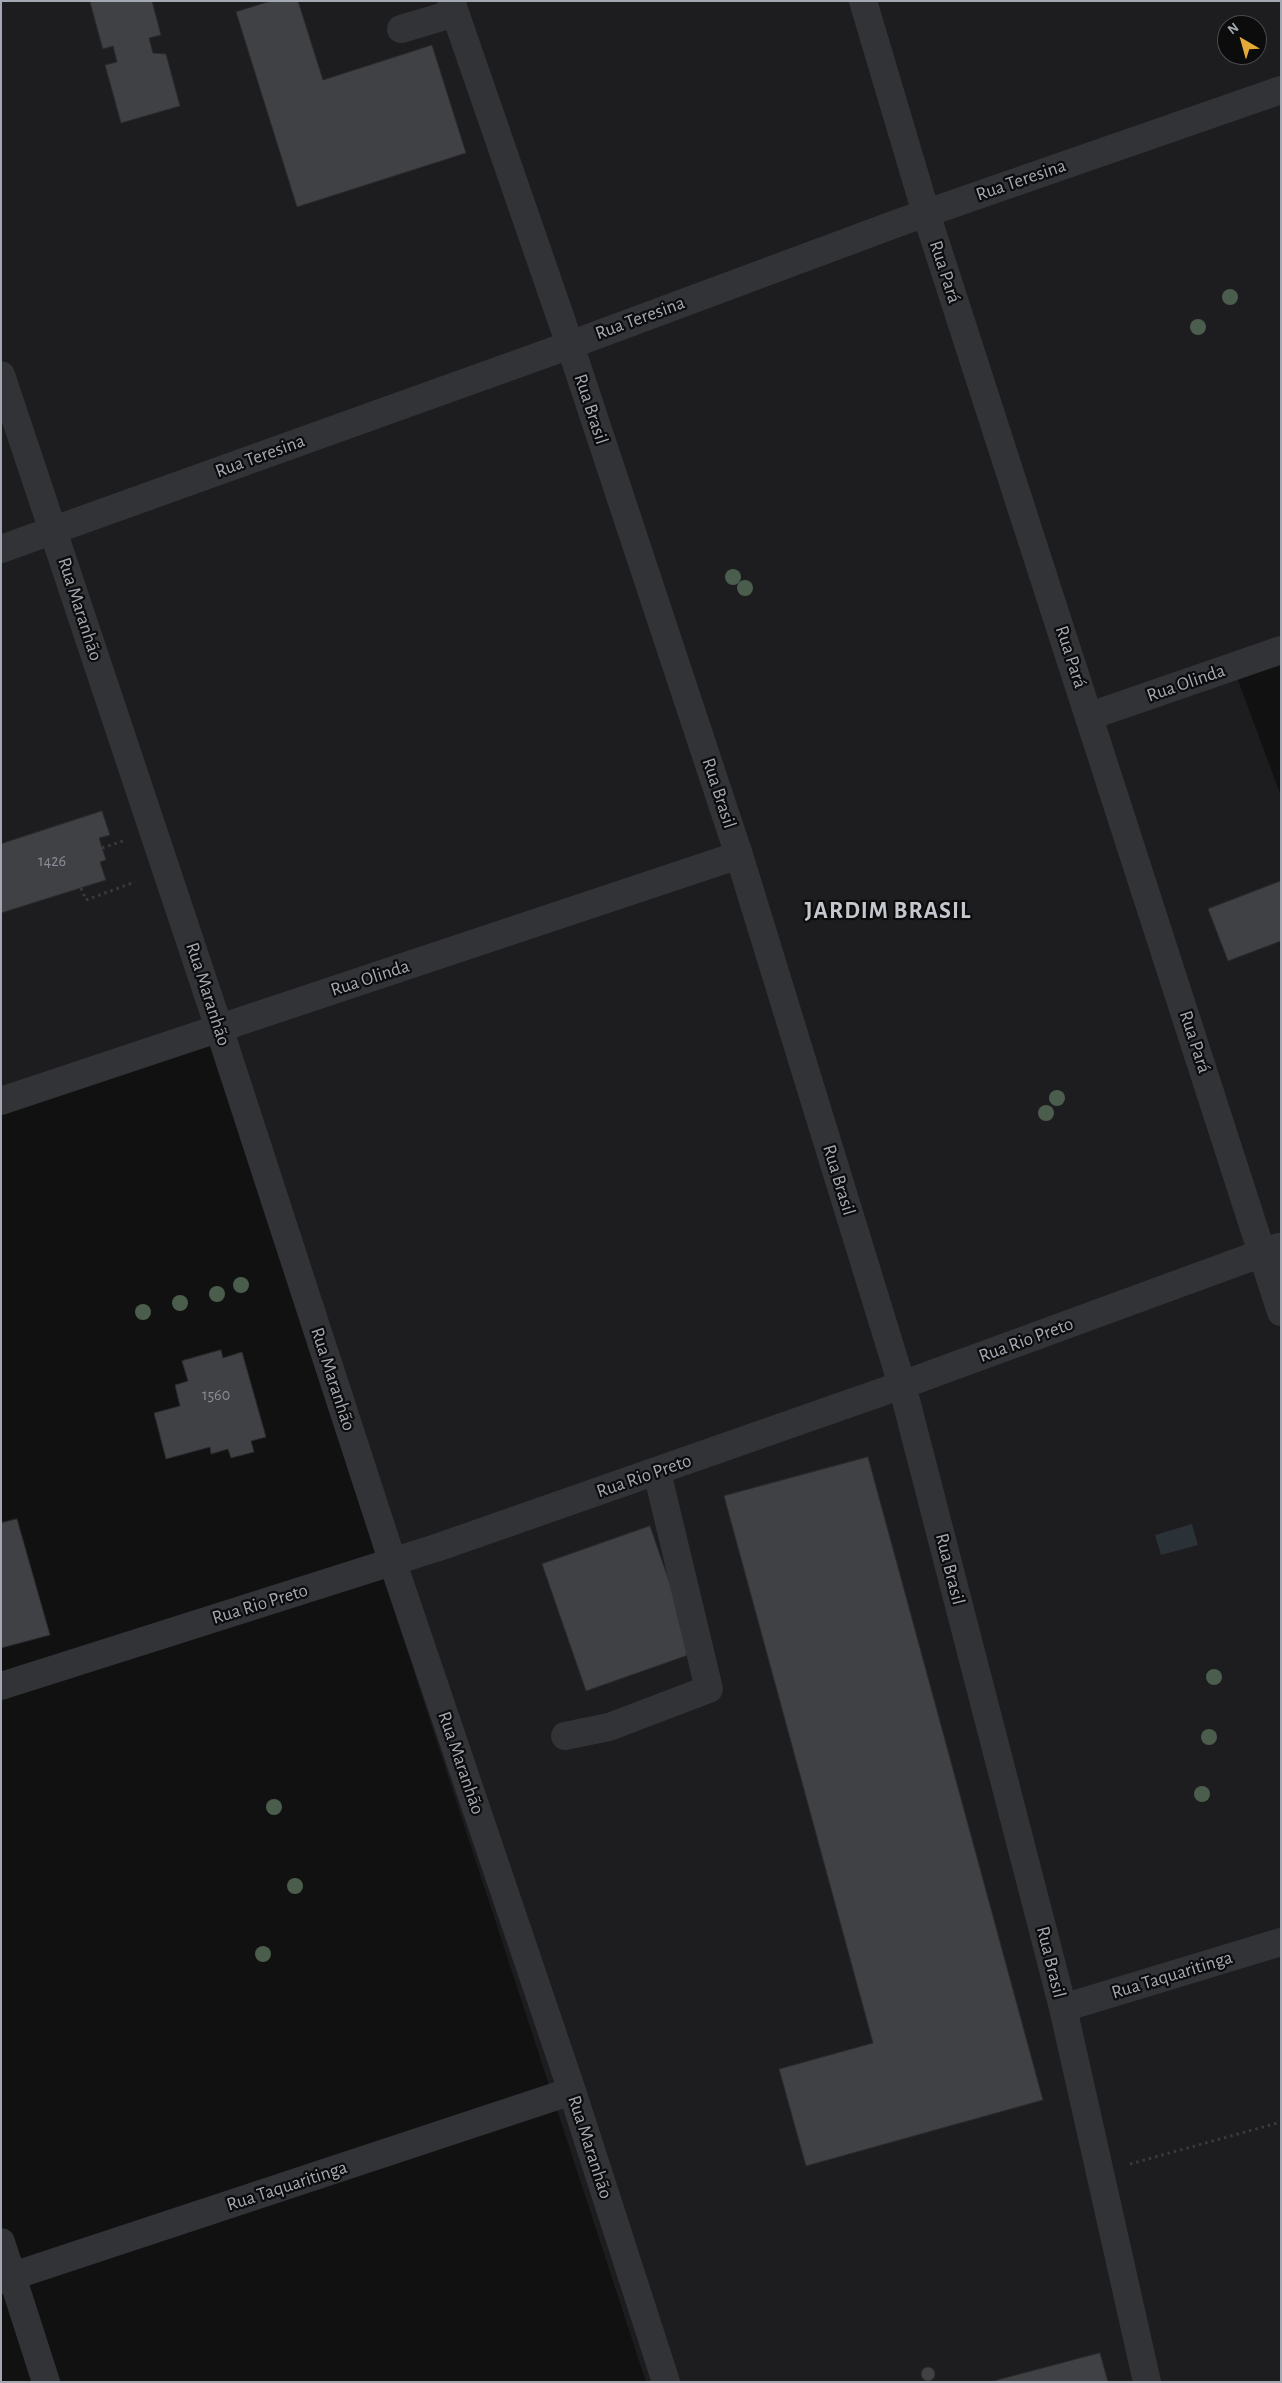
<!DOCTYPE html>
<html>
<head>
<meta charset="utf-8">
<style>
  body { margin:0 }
  #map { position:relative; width:1282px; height:2383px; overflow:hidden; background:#111112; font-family:"Alegreya Sans",sans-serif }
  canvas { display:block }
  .frame { position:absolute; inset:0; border:2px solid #a3a8b2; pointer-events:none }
  .north { position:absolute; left:1217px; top:15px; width:50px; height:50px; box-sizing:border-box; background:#0c0c0d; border:1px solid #484a4f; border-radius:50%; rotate:322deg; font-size:14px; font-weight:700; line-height:20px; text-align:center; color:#a3a8b2 }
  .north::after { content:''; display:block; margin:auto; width:18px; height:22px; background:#e4a937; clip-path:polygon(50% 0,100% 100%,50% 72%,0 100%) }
</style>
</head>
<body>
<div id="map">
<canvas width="1282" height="2383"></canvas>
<div class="frame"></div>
<div class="north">N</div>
</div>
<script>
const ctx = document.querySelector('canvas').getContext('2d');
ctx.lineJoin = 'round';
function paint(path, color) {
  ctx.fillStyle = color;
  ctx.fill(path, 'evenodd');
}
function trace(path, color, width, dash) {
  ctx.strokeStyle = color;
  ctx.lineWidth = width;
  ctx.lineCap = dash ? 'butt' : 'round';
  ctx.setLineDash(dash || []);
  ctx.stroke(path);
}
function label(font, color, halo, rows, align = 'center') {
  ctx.font = font + ' "Alegreya Sans",sans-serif';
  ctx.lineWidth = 4.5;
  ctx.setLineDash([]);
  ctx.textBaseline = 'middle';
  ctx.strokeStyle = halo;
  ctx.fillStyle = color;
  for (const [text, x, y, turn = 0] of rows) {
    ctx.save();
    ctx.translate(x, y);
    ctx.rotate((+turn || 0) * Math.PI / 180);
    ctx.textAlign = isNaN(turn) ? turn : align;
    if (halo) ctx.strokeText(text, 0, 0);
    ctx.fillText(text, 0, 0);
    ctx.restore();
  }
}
paint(new Path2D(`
  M 1,1 L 1281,1 L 1281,638 L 1229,656 L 1281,796 L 1281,2382 L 646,2382 L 207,1038 L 1,1106 ZM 1227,25 L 1257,25 L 1257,55 L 1227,55 Z`), '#1d1d1f');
paint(new Path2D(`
  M 1192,1524 L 1198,1545 L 1161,1555 L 1155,1535 Z`), '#2a3137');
const building = new Path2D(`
  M 90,1 L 152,1 L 161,35 L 149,38 L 153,53 L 166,54 L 180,106 L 121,123 L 105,65 L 117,62 L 113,46 L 103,49 Z
  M 271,1 L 298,1 L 323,80 L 432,45 L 466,153 L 297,207 L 236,12 Z
  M 102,811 L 110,835 L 99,838 L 106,860 L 100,862 L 106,880 L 1,913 L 1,844 Z
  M 1281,881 L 1281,941 L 1228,961 L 1208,909 Z
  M 221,1350 L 223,1358 L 242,1352 L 266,1437 L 251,1441 L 254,1452 L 231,1458 L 228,1449 L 211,1454 L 210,1447 L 166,1459 L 154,1413 L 180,1406 L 175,1385 L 188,1381 L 182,1361 Z
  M 868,1457 L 1043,2100 L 806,2166 L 779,2069 L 873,2043 L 724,1496 Z
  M 17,1519 L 50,1635 L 1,1648 L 1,1523 Z
  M 650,1526 L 694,1653 L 586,1691 L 542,1564 Z
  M 1100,2353 L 1108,2382 L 990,2382 Z
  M921 2374a7 7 0 1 1 14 0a7 7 0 1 1-14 0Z`);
paint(building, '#404145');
trace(building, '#2b2b2e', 1);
trace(new Path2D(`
  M 102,848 L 123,841
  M 81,888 L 86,900 L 135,882
  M 1130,2164 L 1281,2122`), '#383a3e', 3, [2.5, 4]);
trace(new Path2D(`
  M 451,1 L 570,345 L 739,855 L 902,1385 L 1063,2008 L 1147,2382
  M 863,1 L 926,213 L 1281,1312
  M 401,29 L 455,13
  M 1,375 L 219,1028 L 393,1563 L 572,2091 L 666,2382
  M 1,549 L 570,345 L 898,223 L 1281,90
  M 1090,716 L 1281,650
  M 1,1101 L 739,855
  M 1,1686 L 439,1547 L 902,1385 L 1279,1247
  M 565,1736 L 609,1727 L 709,1689 L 657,1472
  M 1063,2008 L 1281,1942
  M 1,2242 L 46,2382
  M 1,2280 L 572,2091`), '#323337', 28);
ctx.fillStyle = '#4b5d4d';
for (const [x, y] of [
  [1230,297],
  [1198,327],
  [733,577],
  [745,588],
  [1057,1098],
  [1046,1113],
  [241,1285],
  [217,1294],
  [180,1303],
  [143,1312],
  [1214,1677],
  [1209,1737],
  [1202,1794],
  [274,1807],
  [295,1886],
  [263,1954]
]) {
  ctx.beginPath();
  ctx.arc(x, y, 8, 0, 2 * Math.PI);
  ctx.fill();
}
label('16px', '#8a8e97', null, [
  ["1426",52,861],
  ["1560",216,1395]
]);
label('19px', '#a3a8b2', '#0c0c0d', [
  ["Rua Teresina",1021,180,-19],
  ["Rua Pará",945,272,72],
  ["Rua Teresina",640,318,-20],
  ["Rua Brasil",591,409,72],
  ["Rua Teresina",260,456,-20],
  ["Rua Maranhão",80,609,72],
  ["Rua Pará",1071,657,72],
  ["Rua Olinda",1186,683,-19],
  ["Rua Brasil",719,793,72],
  ["Rua Olinda",370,978,-18],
  ["Rua Maranhão",208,994,72],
  ["Rua Pará",1195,1042,72],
  ["Rua Brasil",839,1180,73],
  ["Rua Rio Preto",1026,1340,-20],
  ["Rua Maranhão",333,1379,72],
  ["Rua Rio Preto",644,1476,-19],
  ["Rua Brasil",950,1569,76],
  ["Rua Rio Preto",260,1604,-17],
  ["Rua Maranhão",461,1763,71],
  ["Rua Brasil",1051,1962,76],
  ["Rua Taquaritinga",1172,1975,-17],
  ["Rua Maranhão",590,2147,72],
  ["Rua Taquaritinga",287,2186,-18]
]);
ctx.letterSpacing = '1px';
label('bold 24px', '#c4c7ce', '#0c0c0d', [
  ["JARDIM BRASIL",888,911]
]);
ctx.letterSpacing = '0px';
</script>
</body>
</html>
